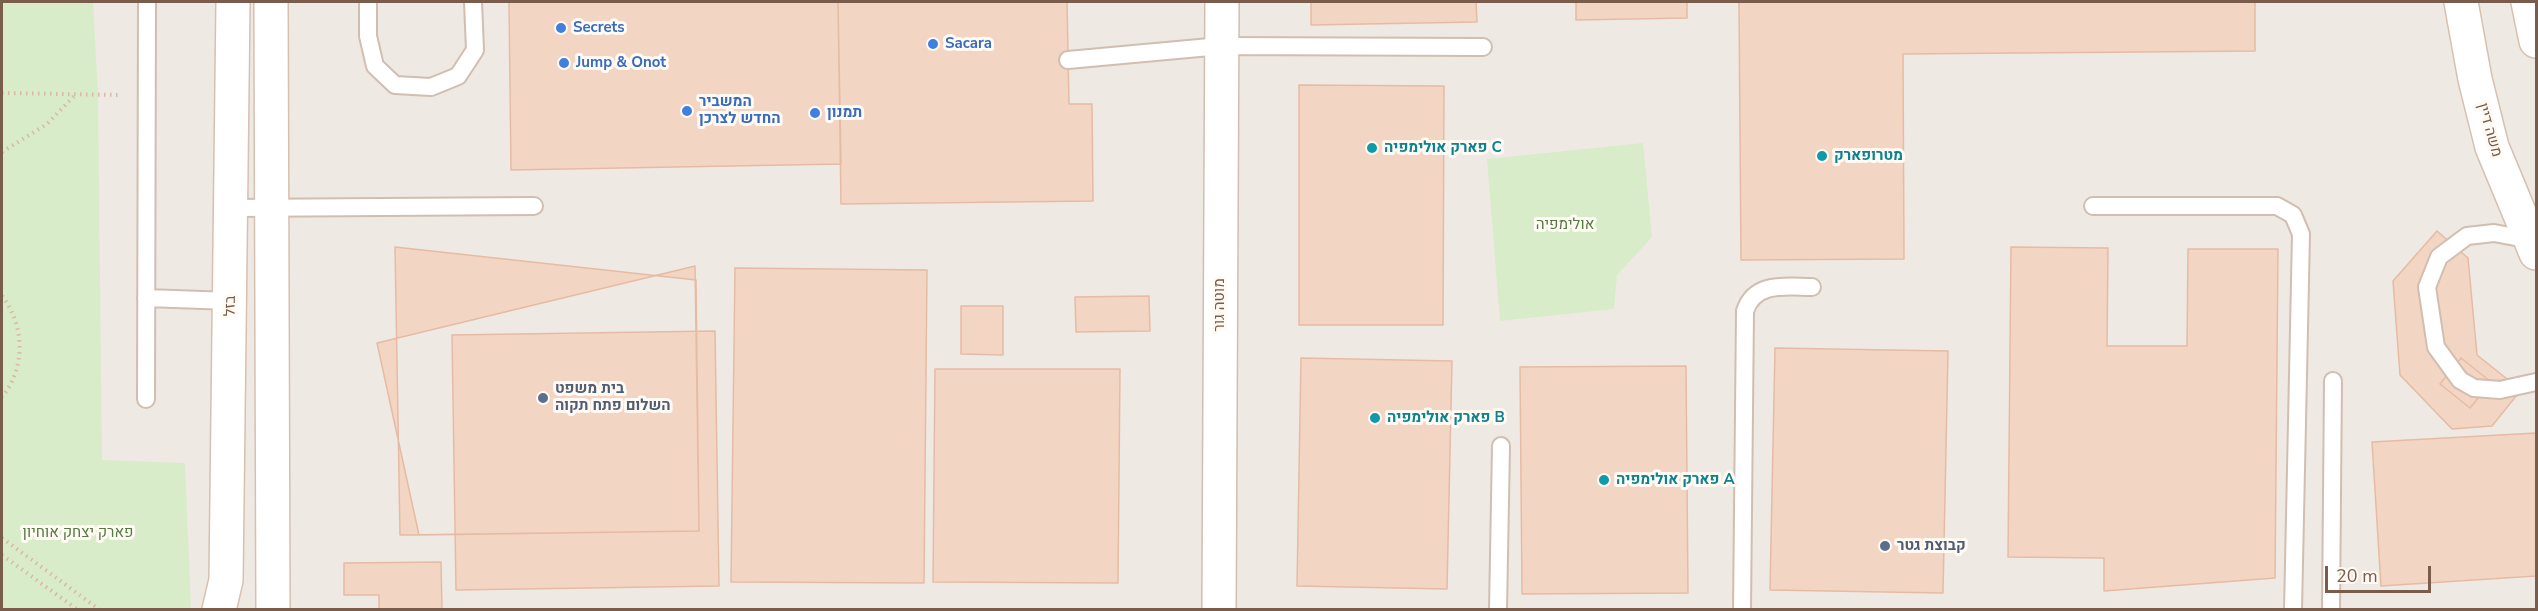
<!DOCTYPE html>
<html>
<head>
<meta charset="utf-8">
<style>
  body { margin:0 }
  #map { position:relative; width:2538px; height:611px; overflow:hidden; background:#fdf6ec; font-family:"Nunito Sans",sans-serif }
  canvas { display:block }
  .frame { position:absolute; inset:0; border:3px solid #7a5c4d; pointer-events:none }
  .scale { position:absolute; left:2325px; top:566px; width:106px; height:27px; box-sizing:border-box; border:3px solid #7a5c4d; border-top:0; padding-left:8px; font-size:18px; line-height:21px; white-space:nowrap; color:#7a5c4d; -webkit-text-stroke:4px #fffaf3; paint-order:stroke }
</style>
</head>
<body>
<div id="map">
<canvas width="2538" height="611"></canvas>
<div class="frame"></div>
<div class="scale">20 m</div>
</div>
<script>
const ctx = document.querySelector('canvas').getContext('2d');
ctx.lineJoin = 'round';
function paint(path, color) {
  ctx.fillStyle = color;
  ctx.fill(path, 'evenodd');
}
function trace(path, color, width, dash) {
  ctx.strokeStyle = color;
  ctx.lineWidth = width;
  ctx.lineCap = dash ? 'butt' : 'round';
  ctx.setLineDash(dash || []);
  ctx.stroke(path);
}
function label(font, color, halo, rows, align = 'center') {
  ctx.font = font + ' "Nunito Sans",Heebo,sans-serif';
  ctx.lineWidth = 6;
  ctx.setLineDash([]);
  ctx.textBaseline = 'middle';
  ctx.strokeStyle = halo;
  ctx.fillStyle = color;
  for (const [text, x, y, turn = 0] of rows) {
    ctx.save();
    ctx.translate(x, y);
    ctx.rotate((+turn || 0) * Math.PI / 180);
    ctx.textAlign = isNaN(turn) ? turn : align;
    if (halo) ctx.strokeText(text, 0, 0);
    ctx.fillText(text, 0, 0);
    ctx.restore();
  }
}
paint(new Path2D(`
  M 2,2 L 2536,2 L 2536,609 L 2,609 Z`), '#efe9e4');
paint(new Path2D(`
  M 2,2 L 93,2 L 98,95 L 102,460 L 185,463 L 191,609 L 2,609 Z
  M 1643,143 L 1652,237 L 1617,275 L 1614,309 L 1500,321 L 1487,159 Z`), '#d8ecc9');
const building = new Path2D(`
  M 509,2 L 838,2 L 841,164 L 511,170 Z
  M 838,2 L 1067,2 L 1069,104 L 1092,104 L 1093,201 L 841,204 Z
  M 1311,2 L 1476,2 L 1477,22 L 1311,25 Z
  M 1576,2 L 1687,2 L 1687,18 L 1576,20 Z
  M 1739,2 L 2255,2 L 2255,51 L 1903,54 L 1904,259 L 1741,260 Z
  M 1299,85 L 1444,86 L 1443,325 L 1299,325 Z
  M 2437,231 L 2468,258 L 2477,355 L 2521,390 L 2492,426 L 2452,429 L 2400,375 L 2393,281 ZM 2461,358 L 2491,382 L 2470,408 L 2440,384 Z
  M 395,247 L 696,280 L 699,531 L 400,535 Z
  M 2011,247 L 2108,248 L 2107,346 L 2187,346 L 2188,249 L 2278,249 L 2275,578 L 2104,591 L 2104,558 L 2008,557 Z
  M 695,266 L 699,531 L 419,535 L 377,343 Z
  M 735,268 L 927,270 L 924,583 L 731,582 Z
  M 1149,296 L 1150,331 L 1076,332 L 1075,297 Z
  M 961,306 L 1003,306 L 1003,355 L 961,354 Z
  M 715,331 L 719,586 L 456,590 L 452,335 Z
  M 1775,348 L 1948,351 L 1943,593 L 1770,590 Z
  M 1301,358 L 1452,361 L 1447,589 L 1297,586 Z
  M 2461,358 L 2491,382 L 2470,408 L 2440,384 Z
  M 1686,366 L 1688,593 L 1522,594 L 1520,367 Z
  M 935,369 L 1120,369 L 1118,583 L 933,582 Z
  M 2536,433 L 2536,576 L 2381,586 L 2372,442 Z
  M 441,562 L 442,610 L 379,610 L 379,595 L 344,595 L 344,563 Z`);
paint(building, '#f3d5c3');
trace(building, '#e6bba3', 1.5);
const lane = new Path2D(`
  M 368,2 L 368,36 L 375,66 L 395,85 L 431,87 L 458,76 L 475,50 L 473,2
  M 1068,60 L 1221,46 L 1483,47
  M 2093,206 L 2277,206 L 2293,215 L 2301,234 L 2293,610
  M 232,208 L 534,206
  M 2531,240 L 2494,233 L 2467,236 L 2439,257 L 2427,287 L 2436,347 L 2460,380 L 2474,388 L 2500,390 L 2536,382
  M 146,298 L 231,301
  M 146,399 L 147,2
  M 1498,610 L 1501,446
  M 1742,610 L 1745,311 C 1755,281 1786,287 1812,287
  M 2331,610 L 2333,381`);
const street = new Path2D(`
  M 1219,610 L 1222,2`);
const secondary = new Path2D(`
  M 271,2 L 273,610
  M 2461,2 L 2475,79 L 2492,147 L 2536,253
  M 2528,2 L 2536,41
  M 219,610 L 226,580 L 233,2`);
trace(lane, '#d1beb0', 20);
trace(street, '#d1beb0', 36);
trace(secondary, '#d6c0b0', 36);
trace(new Path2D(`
  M 2,93 L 121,95
  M 2,152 L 47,124 L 75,95
  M 2,296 C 25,325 26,368 2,397
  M 2,538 L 100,610
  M 2,555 L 78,610`), '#d9b8a5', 4, [1.5, 4.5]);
trace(lane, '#fff', 16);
trace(street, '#fff', 33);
trace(secondary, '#fff', 33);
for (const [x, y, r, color] of [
  [561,28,6,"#3f7fe0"],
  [933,44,6,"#3f7fe0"],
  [564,63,6,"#3f7fe0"],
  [687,111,6,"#3f7fe0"],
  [815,113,6,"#3f7fe0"],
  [1372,148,6,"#0f9aa8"],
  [1822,156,6,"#0f9aa8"],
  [543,398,6,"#5c6f8a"],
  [1375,418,6,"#0f9aa8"],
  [1604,480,6,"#0f9aa8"],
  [1885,546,6,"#5c6f8a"]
]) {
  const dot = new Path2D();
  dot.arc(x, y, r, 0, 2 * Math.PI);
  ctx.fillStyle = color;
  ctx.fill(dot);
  trace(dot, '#fffaf3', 2);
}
label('bold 15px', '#366cbe', '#fffaf3', [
  ["Secrets",573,28],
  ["Sacara",945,44],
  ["Jump & Onot",576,63],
  ["המשביר",699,102],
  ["החדש לצרכן",699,119],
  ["תמנון",827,113]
], 'left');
label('15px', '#7a5c4d', '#fffaf3', [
  ["משה דיין",2489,130,74],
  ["מוטה גור",1220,305,-90],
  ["בזל",231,306,-89]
]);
label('bold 15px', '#0d838f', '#fffaf3', [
  ["פארק אולימפיה C",1384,148],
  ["מטרופארק",1834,156],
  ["פארק אולימפיה B",1387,418],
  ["פארק אולימפיה A",1616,480]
], 'left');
label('15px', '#537a41', '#fffaf3', [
  ["אולימפיה",1565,225],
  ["פארק יצחק אוחיון",78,533]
]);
label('bold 15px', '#4e5e75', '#fffaf3', [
  ["בית משפט",555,389],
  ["השלום פתח תקוה",555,406],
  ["קבוצת גטר",1897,546]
], 'left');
</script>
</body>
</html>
